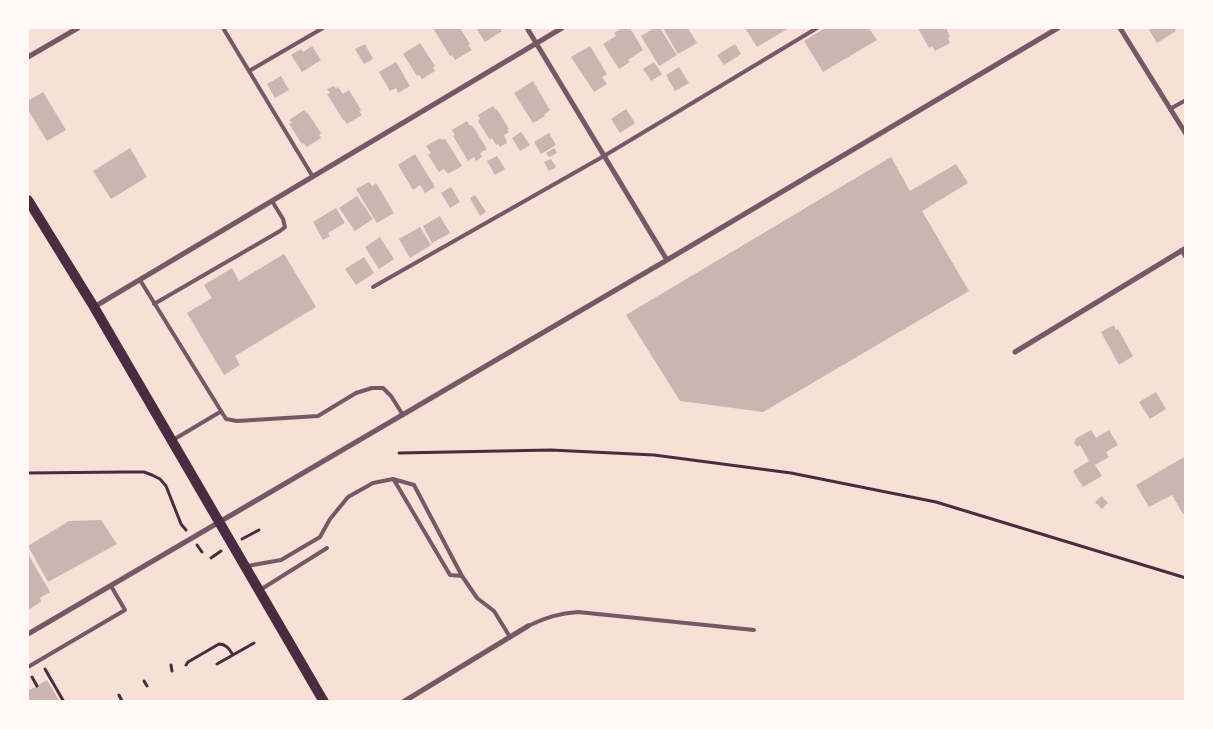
<!DOCTYPE html>
<html>
<head>
<meta charset="utf-8">
<style>
  body { margin:0 }
  #map { position:relative; width:1213px; height:729px; overflow:hidden; background:#f7e1d7; font-family:"Roboto Serif",serif }
  canvas { display:block }
  .frame { position:absolute; inset:0; border:29px solid #fffaf5; pointer-events:none }
</style>
</head>
<body>
<div id="map">
<canvas width="1213" height="729"></canvas>
<div class="frame"></div>
</div>
<script>
const ctx = document.querySelector('canvas').getContext('2d');
ctx.lineJoin = 'round';
function paint(path, color) {
  ctx.fillStyle = color;
  ctx.fill(path, 'evenodd');
}
function trace(path, color, width, dash) {
  ctx.strokeStyle = color;
  ctx.lineWidth = width;
  ctx.lineCap = dash ? 'butt' : 'round';
  ctx.setLineDash(dash || []);
  ctx.stroke(path);
}
paint(new Path2D(`
  M 433,28 L 460,28 L 470,44 L 468,45 L 472,50 L 455,60 L 452,55 L 450,56 Z
  M 476,28 L 500,28 L 502,31 L 485,42 Z
  M 622,28 L 626,28 L 627,30 L 630,28 L 643,50 L 628,60 L 630,62 L 619,69 L 603,44 L 616,36 L 614,33 Z
  M 654,28 L 660,28 L 677,55 L 659,66 L 641,36 Z
  M 663,28 L 688,28 L 697,43 L 678,54 Z
  M 745,28 L 789,28 L 757,47 Z
  M 825,28 L 869,28 L 877,40 L 823,72 L 804,41 Z
  M 918,28 L 946,28 L 950,37 L 948,38 L 950,43 L 935,51 L 932,46 L 929,48 Z
  M 1148,28 L 1174,28 L 1176,31 L 1157,43 Z
  M 420,43 L 435,66 L 433,67 L 435,71 L 422,79 L 419,75 L 417,76 L 403,54 Z
  M 365,44 L 373,59 L 364,64 L 355,49 Z
  M 735,44 L 741,54 L 724,65 L 717,55 Z
  M 312,46 L 321,60 L 302,72 L 291,55 L 301,49 L 303,52 Z
  M 590,46 L 607,74 L 602,77 L 607,84 L 594,92 L 571,57 Z
  M 396,62 L 410,86 L 398,93 L 396,88 L 390,91 L 379,72 Z
  M 654,62 L 662,74 L 651,81 L 643,69 Z
  M 679,67 L 689,83 L 675,91 L 666,75 Z
  M 281,76 L 289,90 L 275,98 L 267,84 Z
  M 533,81 L 550,110 L 544,115 L 545,116 L 533,123 L 514,93 Z
  M 334,86 L 336,89 L 338,87 L 343,94 L 349,90 L 361,110 L 359,111 L 362,115 L 347,124 L 344,120 L 343,120 L 327,94 L 330,93 L 327,89 Z
  M 43,92 L 66,130 L 47,141 L 28,110 L 28,101 Z
  M 493,106 L 496,110 L 497,109 L 509,129 L 507,130 L 509,132 L 504,135 L 507,143 L 500,147 L 498,144 L 496,145 L 492,138 L 490,140 L 478,121 L 480,119 L 478,115 Z
  M 626,109 L 635,123 L 620,133 L 611,119 Z
  M 304,110 L 306,113 L 307,112 L 321,133 L 319,135 L 321,138 L 307,147 L 304,143 L 302,144 L 289,124 L 292,123 L 289,120 Z
  M 467,121 L 470,126 L 472,125 L 487,149 L 480,153 L 482,157 L 476,161 L 474,157 L 468,161 L 453,136 L 455,135 L 452,130 Z
  M 521,132 L 530,145 L 520,151 L 512,138 Z
  M 549,133 L 556,145 L 541,154 L 534,142 Z
  M 440,138 L 442,140 L 445,139 L 462,166 L 448,174 L 444,169 L 439,172 L 428,155 L 431,153 L 426,146 Z
  M 130,148 L 147,177 L 111,199 L 93,171 Z
  M 554,148 L 557,153 L 549,157 L 546,153 Z
  M 415,154 L 435,187 L 425,193 L 420,185 L 413,190 L 398,165 Z
  M 497,156 L 505,169 L 495,175 L 487,161 Z
  M 891,157 L 910,191 L 956,164 L 968,183 L 922,211 L 969,291 L 763,412 L 680,401 L 626,315 Z
  M 551,159 L 556,167 L 549,171 L 544,162 Z
  M 369,182 L 372,186 L 376,183 L 394,213 L 377,223 L 356,189 Z
  M 451,187 L 460,202 L 450,208 L 441,193 Z
  M 475,195 L 486,212 L 480,216 L 470,198 Z
  M 357,196 L 373,219 L 355,231 L 339,208 Z
  M 336,208 L 345,223 L 328,233 L 330,236 L 323,240 L 313,222 Z
  M 440,216 L 450,233 L 432,243 L 423,226 Z
  M 420,227 L 431,245 L 410,258 L 399,239 Z
  M 380,237 L 394,259 L 379,269 L 365,247 Z
  M 284,254 L 316,307 L 235,356 L 240,365 L 224,375 L 187,313 L 212,298 L 204,285 L 232,268 L 239,281 Z
  M 364,257 L 374,273 L 356,285 L 345,269 Z
  M 1114,325 L 1116,330 L 1118,329 L 1133,356 L 1119,365 L 1101,332 Z
  M 1156,392 L 1166,409 L 1150,419 L 1139,402 Z
  M 1091,430 L 1096,438 L 1109,430 L 1118,445 L 1106,452 L 1109,457 L 1095,465 L 1102,476 L 1083,487 L 1073,471 L 1089,461 L 1080,445 L 1077,447 L 1074,442 L 1076,441 L 1075,439 Z
  M 1186,456 L 1186,513 L 1183,514 L 1172,495 L 1149,507 L 1136,485 Z
  M 1102,496 L 1108,503 L 1102,509 L 1095,502 Z
  M 101,520 L 117,544 L 48,582 L 28,546 L 69,521 Z
  M 28,554 L 50,592 L 40,598 L 41,602 L 28,610 Z
  M 47,680 L 60,702 L 28,702 L 28,691 Z`), '#ccb4b1');
trace(new Path2D(`
  M 399,453 L 551,450 L 654,455 L 791,473 L 936,502 L 1186,578
  M 28,473 L 125,472 L 144,472 L 152,475 L 160,479 L 166,486 L 181,524 L 186,530
  M 242,539 L 259,530
  M 197,545 L 202,552
  M 211,558 L 221,551
  M 217,664 L 254,643
  M 171,665 L 172,671
  M 186,665 L 188,662 L 219,644 C 226,644 229,649 233,655
  M 45,669 L 64,702
  M 32,677 L 37,686
  M 144,681 L 147,686
  M 119,695 L 122,701`), '#4a2c40', 3);
trace(new Path2D(`
  M 223,28 L 313,177
  M 249,71 L 323,28
  M 1170,109 L 1186,100
  M 1181,250 L 1186,258
  M 140,280 L 226,419 L 237,421 L 318,416 L 356,393 L 372,388 L 383,388 L 391,396 L 403,415
  M 373,287 L 604,156 L 817,28
  M 154,304 L 280,231 L 285,227 L 283,219 L 272,201
  M 173,440 L 220,412
  M 394,480 L 450,575 L 462,576
  M 247,566 L 281,560 L 320,537 L 330,519 L 348,497 L 373,483 L 393,479 L 414,485 L 462,576 L 477,598 L 494,611 L 510,637
  M 260,590 L 327,548
  M 528,626 C 545,618 559,613 578,612 L 754,630
  M 28,667 L 125,610 L 111,586`), '#755966', 4);
trace(new Path2D(`
  M 527,28 L 667,260
  M 1120,28 L 1186,134
  M 28,57 L 78,28
  M 94,307 L 562,28
  M 1015,352 L 1186,248
  M 28,634 L 667,260 L 1058,28
  M 403,702 L 528,626`), '#755966', 5);
trace(new Path2D(`
  M 28,200 L 94,307 L 324,702`), '#4a2c40', 10);
</script>
</body>
</html>
